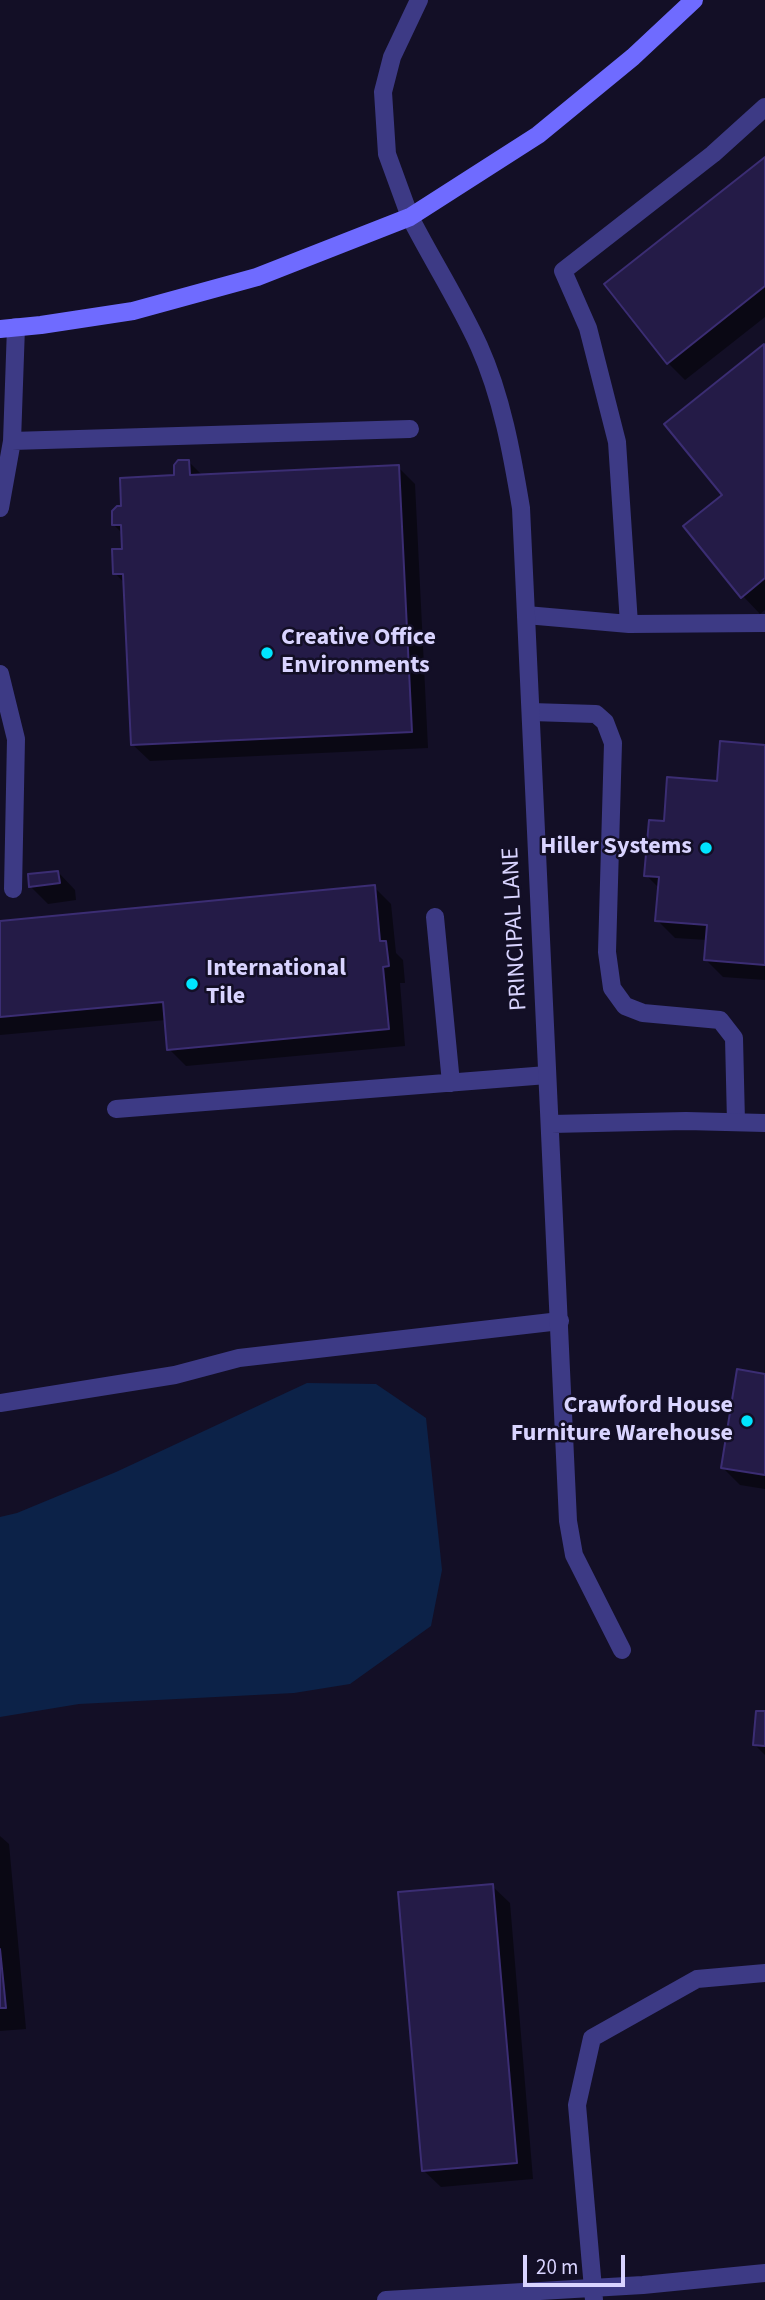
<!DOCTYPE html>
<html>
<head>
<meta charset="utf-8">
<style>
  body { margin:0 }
  #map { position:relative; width:765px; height:2300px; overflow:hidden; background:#130f26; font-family:"Source Sans 3",sans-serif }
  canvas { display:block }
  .scale { position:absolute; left:523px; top:2255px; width:102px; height:32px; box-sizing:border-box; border:4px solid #d9d4ff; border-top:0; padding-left:9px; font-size:21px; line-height:24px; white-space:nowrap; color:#d9d4ff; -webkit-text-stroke:5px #130f26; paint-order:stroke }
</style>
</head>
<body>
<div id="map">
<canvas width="765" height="2300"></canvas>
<div class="scale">20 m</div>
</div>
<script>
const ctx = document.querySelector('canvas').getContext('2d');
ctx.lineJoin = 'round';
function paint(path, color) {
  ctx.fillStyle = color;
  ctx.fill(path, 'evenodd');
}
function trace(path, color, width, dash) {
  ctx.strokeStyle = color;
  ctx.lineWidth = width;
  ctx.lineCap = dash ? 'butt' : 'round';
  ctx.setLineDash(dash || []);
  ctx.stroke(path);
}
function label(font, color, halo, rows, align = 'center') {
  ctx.font = font + ' "Source Sans 3",sans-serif';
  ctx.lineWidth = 5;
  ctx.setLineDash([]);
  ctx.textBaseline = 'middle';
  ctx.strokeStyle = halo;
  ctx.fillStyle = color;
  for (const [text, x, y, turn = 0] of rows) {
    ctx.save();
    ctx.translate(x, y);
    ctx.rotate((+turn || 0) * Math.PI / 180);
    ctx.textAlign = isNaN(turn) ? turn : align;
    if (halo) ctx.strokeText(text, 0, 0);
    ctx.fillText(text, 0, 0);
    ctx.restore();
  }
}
paint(new Path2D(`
  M 307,1383 L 376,1384 L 426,1418 L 442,1570 L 431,1626 L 350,1684 L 294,1693 L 79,1704 L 0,1717 L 0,1517 L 17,1513 L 116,1472 Z`), '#0c2248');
paint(new Path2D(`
  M 765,159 L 765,317 L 685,380 L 668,363 Z
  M 763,346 L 765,610 L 760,614 L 743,596 L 724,495 Z
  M 189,462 L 203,476 L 398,467 L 415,484 L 428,748 L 150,761 L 132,744 L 125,584 L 115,573 L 124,551 L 123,534 L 114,525 L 123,508 L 176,477 Z
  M 765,746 L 765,980 L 723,977 L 706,960 L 707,940 L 675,938 L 657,920 L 660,889 L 646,875 L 666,823 Z
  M 58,872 L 75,890 L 76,900 L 48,904 L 30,886 Z
  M 374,887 L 391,904 L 396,953 L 403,960 L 405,983 L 400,983 L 405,1046 L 186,1066 L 169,1049 L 166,1020 L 0,1035 L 0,922 Z
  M 765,1376 L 765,1489 L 740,1485 L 723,1468 Z
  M 765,1713 L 765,1755 L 755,1745 Z
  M 0,1836 L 9,1844 L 26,2029 L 0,2031 Z
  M 492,1886 L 510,1903 L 533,2179 L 441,2187 L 423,2170 Z`), '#0007');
const building = new Path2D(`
  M 765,157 L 765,286 L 667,364 L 604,284 Z
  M 764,344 L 765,578 L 741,598 L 683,526 L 722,495 L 664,424 Z
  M 178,460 L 189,460 L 190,475 L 399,465 L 412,732 L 131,745 L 123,574 L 113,574 L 112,549 L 122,549 L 121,525 L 112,525 L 112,511 L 117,506 L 121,506 L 120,478 L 174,475 L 174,465 Z
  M 720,741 L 765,745 L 765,965 L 704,960 L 707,925 L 655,921 L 659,877 L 644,876 L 649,820 L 664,821 L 667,777 L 717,781 Z
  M 58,871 L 60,883 L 29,887 L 28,874 Z
  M 375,885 L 380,941 L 386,941 L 389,966 L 383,967 L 389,1029 L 167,1050 L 163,1002 L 0,1017 L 0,921 Z
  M 737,1369 L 765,1374 L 765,1475 L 721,1468 Z
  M 756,1711 L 765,1711 L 765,1746 L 753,1745 Z
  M 493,1884 L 517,2163 L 422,2171 L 398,1892 Z
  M 0,1949 L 6,2008 L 0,2008 Z`);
paint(building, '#241b47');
trace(building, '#3b2d73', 2);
trace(new Path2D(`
  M 410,217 L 387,154 L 383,92 L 392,57 L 419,0
  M 12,441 L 410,429
  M 0,508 L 12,441 L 16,327
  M 526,615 L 629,624 L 765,623
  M 629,624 L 617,442 L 588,328 L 563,271 L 713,154 L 765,107
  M 0,674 L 16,739 L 13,889
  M 531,712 L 596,714 L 605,722 L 613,743 L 607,952 L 612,988 L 625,1006 L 643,1013 L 720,1020 L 734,1038 L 736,1122
  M 435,917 L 451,1083
  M 116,1109 L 547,1075
  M 0,1403 L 175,1375 L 239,1358 L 560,1321
  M 386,2300 L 643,2285 L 765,2273
  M 594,2300 L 577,2105 L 592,2038 L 697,1979 L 765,1973`), '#3d3a85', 18);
trace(new Path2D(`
  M 410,217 C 432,260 459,302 479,346 C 502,397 512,454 521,508 L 568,1521 L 574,1555 L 622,1650
  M 551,1124 L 686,1121 L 765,1123`), '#3d3a85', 18);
trace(new Path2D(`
  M 0,329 L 41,325 L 133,311 L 257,277 L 410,217 L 538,135 L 633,57 L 694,0`), '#6f6bff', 18);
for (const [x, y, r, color] of [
  [267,653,7,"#00e5ff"],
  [706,848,7,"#00e5ff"],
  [192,984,7,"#00e5ff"],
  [747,1421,7,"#00e5ff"]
]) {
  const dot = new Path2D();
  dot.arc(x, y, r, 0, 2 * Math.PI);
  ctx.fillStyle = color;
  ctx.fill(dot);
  trace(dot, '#130f26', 2.5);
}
label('bold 24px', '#d9d4ff', '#130f26', [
  ["Creative Office",281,639],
  ["Environments",281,667],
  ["Hiller Systems",692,848,"right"],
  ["International",206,970],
  ["Tile",206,998],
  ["Crawford House",733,1407,"right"],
  ["Furniture Warehouse",733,1435,"right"]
], 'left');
label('24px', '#d9d4ff', '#130f26', [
  ["PRINCIPAL LANE",516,929,-93]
]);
</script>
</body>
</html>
